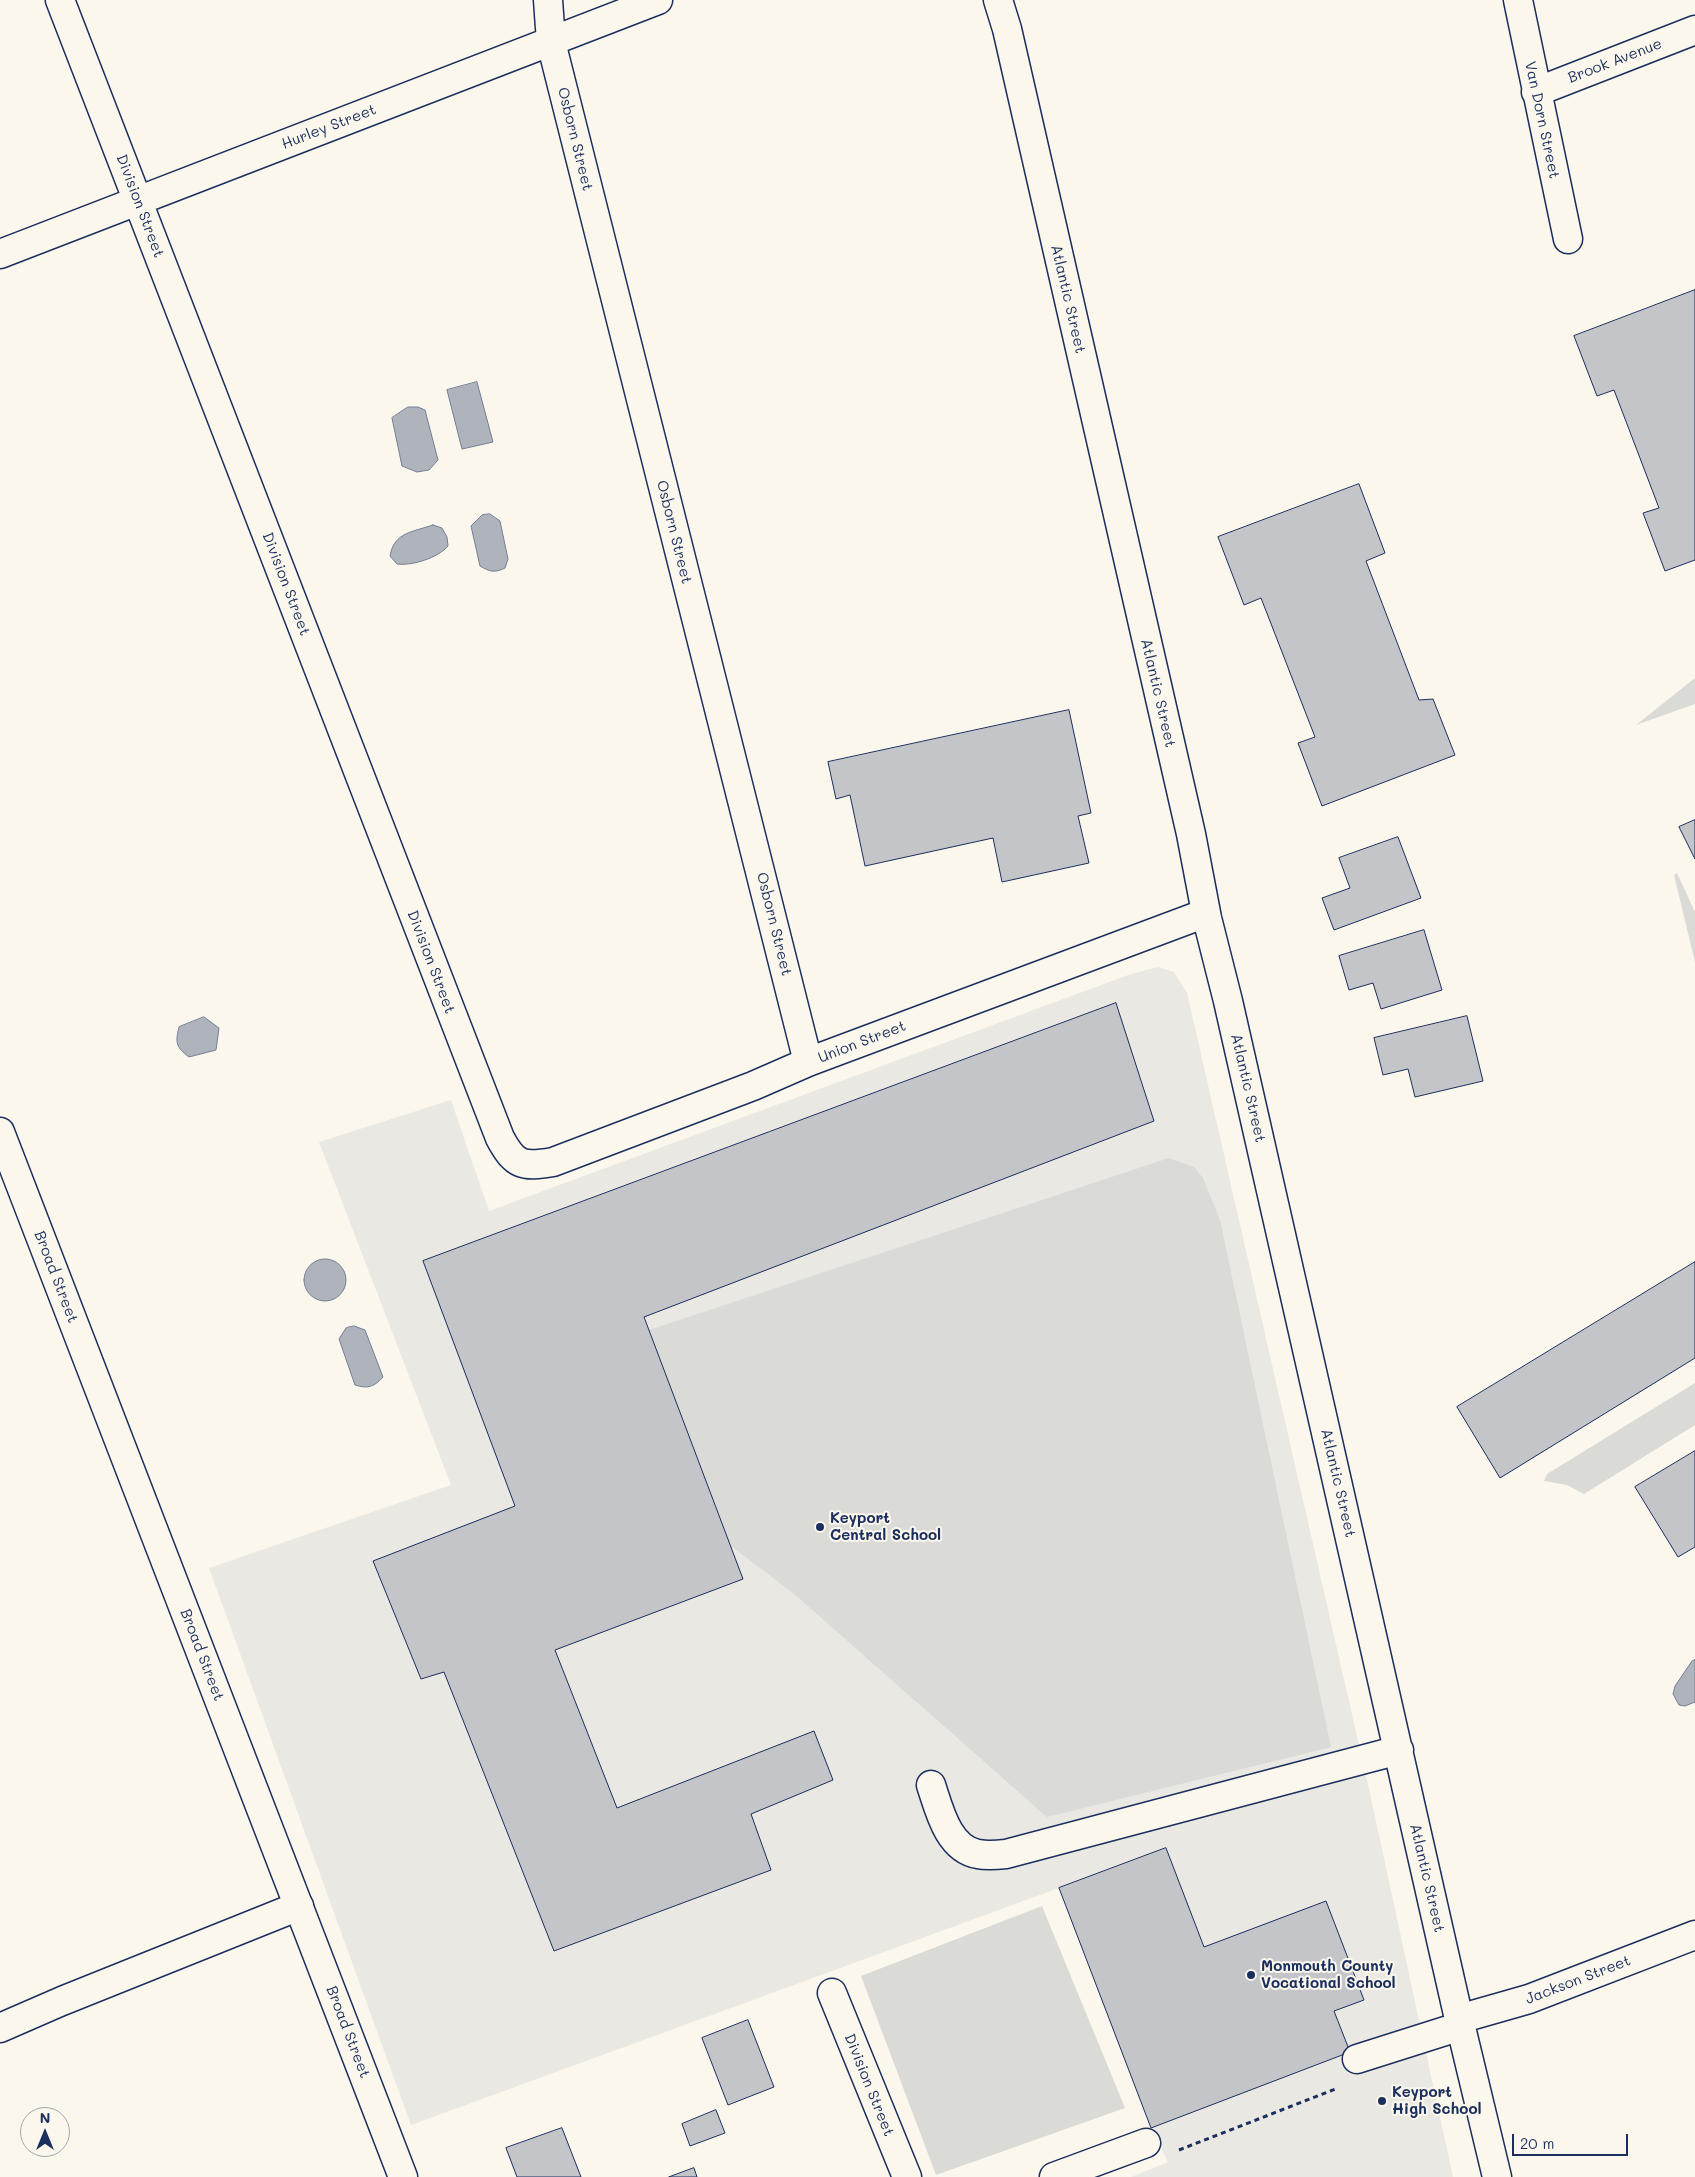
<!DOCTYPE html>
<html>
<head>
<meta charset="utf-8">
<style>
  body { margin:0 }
  #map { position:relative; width:1695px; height:2177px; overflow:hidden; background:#fbf7ec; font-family:Mali,sans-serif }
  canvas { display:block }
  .north { position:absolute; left:20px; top:2107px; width:50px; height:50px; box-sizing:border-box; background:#fbf7ec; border:1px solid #a1a7b3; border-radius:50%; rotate:0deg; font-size:14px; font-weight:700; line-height:20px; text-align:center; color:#1b2f5e }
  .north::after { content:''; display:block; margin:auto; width:18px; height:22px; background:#1b2f5e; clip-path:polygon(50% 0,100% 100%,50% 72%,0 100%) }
  .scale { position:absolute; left:1512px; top:2134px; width:116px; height:22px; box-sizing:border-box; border:2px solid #1b2f5e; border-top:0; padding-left:6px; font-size:15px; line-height:18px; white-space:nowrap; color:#1b2f5e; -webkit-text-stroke:4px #fbf7ec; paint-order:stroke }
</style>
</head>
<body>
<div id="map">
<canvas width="1695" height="2177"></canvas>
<div class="north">N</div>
<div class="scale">20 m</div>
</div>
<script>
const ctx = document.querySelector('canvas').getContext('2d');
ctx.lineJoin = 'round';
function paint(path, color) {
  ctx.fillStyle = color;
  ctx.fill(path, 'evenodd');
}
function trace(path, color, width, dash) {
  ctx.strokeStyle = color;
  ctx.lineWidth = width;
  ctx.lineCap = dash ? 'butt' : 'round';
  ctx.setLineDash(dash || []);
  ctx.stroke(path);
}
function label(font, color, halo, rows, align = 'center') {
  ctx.font = font + ' Mali,sans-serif';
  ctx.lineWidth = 4;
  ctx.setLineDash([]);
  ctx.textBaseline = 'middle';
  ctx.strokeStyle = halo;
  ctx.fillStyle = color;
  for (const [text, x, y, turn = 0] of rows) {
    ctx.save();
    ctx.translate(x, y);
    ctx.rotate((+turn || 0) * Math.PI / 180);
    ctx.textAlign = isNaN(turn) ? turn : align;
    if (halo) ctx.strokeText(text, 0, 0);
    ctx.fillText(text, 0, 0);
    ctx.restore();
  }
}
paint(new Path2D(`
  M 1158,967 L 1174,972 L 1187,993 L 1367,1780 L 1453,2177 L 1131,2177 L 1168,2162 L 1151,2128 L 1059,1888 L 411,2125 L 209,1568 L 451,1485 L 319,1142 L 451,1100 L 489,1211 L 1131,974 Z`), '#eae8e2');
paint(new Path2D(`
  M 1695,678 L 1695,704 L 1636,725 Z
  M 1677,873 L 1695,912 L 1695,962 L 1674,875 Z
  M 1169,1158 L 1194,1167 L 1203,1178 L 1220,1220 L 1331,1747 L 1047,1817 L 793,1593 L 731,1546 L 649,1330 Z
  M 1695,1383 L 1695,1425 L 1584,1494 L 1567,1485 L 1544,1481 L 1547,1474 Z
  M 1042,1906 L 1125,2108 L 936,2175 L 861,1976 Z`), '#dadad7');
const water = new Path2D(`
  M 477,382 L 493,442 L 462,449 L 447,390 Z
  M 408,407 L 418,407 L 425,410 L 438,460 L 429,470 L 417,472 L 402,466 L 392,418 Z
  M 490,514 L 500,521 L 508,559 L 505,568 C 495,573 490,572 480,566 L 471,526 L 482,515 Z
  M 433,525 L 442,528 L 447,537 L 448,546 C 438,558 412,566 397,564 L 390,556 C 394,532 413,532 433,525 Z
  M 204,1017 L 219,1028 L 216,1050 L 189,1057 C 176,1047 175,1043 179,1027 Z
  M304 1280a21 21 0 1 1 42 0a21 21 0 1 1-42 0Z
  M 354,1326 L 365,1330 L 383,1377 C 374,1387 368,1389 355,1385 L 339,1339 L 346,1328 Z
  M 1695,1660 L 1695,1702 L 1685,1706 L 1679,1705 L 1673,1694 L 1675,1686 L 1692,1661 Z`);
paint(water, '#afb3bb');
trace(water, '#747e96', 1);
const building = new Path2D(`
  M 1695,290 L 1695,560 L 1665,571 L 1643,513 L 1659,508 L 1614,390 L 1597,396 L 1574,336 Z
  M 1359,484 L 1385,553 L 1366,561 L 1419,700 L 1433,699 L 1455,755 L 1322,806 L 1298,743 L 1315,737 L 1261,598 L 1244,605 L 1218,537 Z
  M 1069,710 L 1091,813 L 1078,816 L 1089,863 L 1002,882 L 993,838 L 865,866 L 850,795 L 836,799 L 828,762 Z
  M 1695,820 L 1695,859 L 1679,827 Z
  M 1398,837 L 1421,898 L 1334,930 L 1322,898 L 1350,888 L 1339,858 Z
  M 1424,930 L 1442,990 L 1381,1009 L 1373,983 L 1349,990 L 1339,956 Z
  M 1116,1003 L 1154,1121 L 644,1317 L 743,1579 L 555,1650 L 617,1808 L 814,1731 L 833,1780 L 751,1814 L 771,1870 L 554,1951 L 444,1672 L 421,1679 L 373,1561 L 515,1506 L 423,1261 Z
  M 1467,1016 L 1483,1081 L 1415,1097 L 1408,1069 L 1383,1075 L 1374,1038 Z
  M 1695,1262 L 1695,1358 L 1500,1478 L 1457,1407 Z
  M 1695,1451 L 1695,1547 L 1678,1557 L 1635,1487 Z
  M 1166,1848 L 1204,1947 L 1326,1901 L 1364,2000 L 1334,2011 L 1350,2052 L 1151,2128 L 1059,1888 Z
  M 748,2020 L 774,2087 L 728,2105 L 702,2038 Z
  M 716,2110 L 725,2133 L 690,2146 L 682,2124 Z
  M 562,2128 L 581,2177 L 517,2177 L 506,2148 Z
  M 694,2168 L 697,2177 L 669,2177 Z`);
paint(building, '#c3c5c9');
trace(building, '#1b2f5e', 1);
const minor = new Path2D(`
  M 60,0 L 500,1138 C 515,1166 523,1167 553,1162 L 753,1086 L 808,1062 L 1206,913
  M 548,0 L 551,42 L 808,1062
  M 998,0 L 1007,29 L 1191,834 L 1207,918 L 1228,1001 L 1459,2019 L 1497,2177
  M 1518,0 L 1568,239
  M 1536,92 L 1695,30
  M 0,254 L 658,0
  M 931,1785 C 939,1809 948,1849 978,1854 C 987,1856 997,1855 1006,1854 L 1399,1750
  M 832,1993 L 907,2177
  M 1459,2019 L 1529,1999 L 1695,1935
  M 0,2028 L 62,2001 L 299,1906
  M 1357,2059 L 1461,2026
  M 1054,2177 L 1146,2143`);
const major = new Path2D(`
  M 0,1132 L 403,2177`);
trace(minor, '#1b2f5e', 31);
trace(major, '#1b2f5e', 31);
trace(new Path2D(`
  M 1179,2150 L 1338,2088`), '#1b2f5e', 3, [5, 4]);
trace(minor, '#fbf7ec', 28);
trace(major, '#fbf7ec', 28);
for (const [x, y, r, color] of [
  [820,1527,5,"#1b2f5e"],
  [1251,1975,5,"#1b2f5e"],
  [1382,2101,5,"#1b2f5e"]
]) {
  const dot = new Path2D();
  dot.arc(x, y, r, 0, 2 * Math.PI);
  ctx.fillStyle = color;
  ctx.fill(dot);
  trace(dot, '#fbf7ec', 2);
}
label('15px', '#1b2f5e', '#fbf7ec', [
  ["Brook Avenue",1615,61,-21],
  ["Van Dorn Street",1542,120,78],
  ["Hurley Street",329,127,-21],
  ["Osborn Street",575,139,76],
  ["Division Street",140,206,69],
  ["Atlantic Street",1068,299,77],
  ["Osborn Street",674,532,76],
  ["Division Street",286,584,69],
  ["Atlantic Street",1158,693,77],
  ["Osborn Street",774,924,76],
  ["Division Street",431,962,69],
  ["Union Street",862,1042,-21],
  ["Atlantic Street",1248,1088,77],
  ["Broad Street",56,1277,69],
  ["Atlantic Street",1338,1483,77],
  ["Broad Street",202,1655,69],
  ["Atlantic Street",1427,1878,77],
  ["Jackson Street",1578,1980,-21],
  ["Broad Street",348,2032,69],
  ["Division Street",869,2085,68]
]);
label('bold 15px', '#1b2f5e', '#fbf7ec', [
  ["Keyport",830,1518],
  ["Central School",830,1535],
  ["Monmouth County",1261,1966],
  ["Vocational School",1261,1983],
  ["Keyport",1392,2092],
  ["High School",1392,2109]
], 'left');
</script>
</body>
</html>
